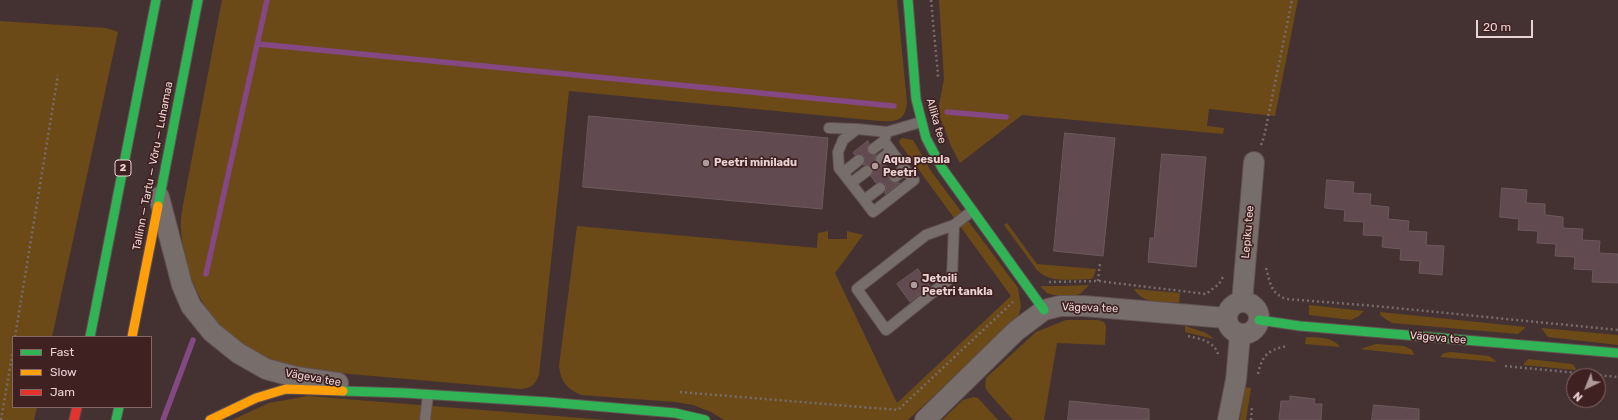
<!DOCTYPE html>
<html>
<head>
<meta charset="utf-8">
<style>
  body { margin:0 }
  #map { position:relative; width:1618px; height:420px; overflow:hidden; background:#443232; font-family:Rubik,sans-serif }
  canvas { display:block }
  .legend { position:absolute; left:12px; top:336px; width:140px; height:72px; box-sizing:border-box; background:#402121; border:1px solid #836868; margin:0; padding:5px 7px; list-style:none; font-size:12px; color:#e8d3d2 }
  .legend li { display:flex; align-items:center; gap:8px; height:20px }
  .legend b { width:20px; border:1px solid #836868 }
  .north { position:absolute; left:1566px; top:368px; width:40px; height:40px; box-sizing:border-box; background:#402121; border:1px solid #836868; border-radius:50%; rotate:223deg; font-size:11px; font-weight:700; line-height:16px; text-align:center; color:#e8d3d2 }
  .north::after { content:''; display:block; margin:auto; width:14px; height:18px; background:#af9b9a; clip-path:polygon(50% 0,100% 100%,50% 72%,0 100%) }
  .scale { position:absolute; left:1476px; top:20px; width:57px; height:18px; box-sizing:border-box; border:2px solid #e8d3d2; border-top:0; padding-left:5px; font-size:12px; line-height:14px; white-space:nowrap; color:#e8d3d2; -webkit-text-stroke:3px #402121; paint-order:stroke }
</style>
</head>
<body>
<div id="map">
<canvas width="1618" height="420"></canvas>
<ul class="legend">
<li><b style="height:5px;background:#30b455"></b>Fast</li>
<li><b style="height:5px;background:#ff9f0a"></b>Slow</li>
<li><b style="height:5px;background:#e5322d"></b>Jam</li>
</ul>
<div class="north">N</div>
<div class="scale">20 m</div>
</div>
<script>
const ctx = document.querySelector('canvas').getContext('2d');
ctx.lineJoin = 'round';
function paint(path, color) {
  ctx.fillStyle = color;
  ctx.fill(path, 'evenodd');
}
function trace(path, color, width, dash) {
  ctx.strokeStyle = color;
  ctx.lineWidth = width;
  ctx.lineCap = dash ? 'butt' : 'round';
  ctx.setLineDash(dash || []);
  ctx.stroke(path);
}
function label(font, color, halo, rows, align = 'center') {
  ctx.font = font + ' Rubik,sans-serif';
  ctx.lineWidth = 3.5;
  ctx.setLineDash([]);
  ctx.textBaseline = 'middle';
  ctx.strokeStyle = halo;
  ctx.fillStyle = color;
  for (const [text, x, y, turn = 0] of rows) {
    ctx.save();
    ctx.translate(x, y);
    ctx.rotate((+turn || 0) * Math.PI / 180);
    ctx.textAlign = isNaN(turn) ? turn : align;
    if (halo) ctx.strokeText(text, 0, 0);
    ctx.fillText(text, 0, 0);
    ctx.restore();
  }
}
paint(new Path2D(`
  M 222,0 L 897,0 L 907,103 C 905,121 896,122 880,121 L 569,91 L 539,375 C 535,385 531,388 521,389 L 305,370 C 289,366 274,361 259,354 C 210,330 185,283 181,230 C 180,222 182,213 183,205 Z
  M 939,0 L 1298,0 L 1275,116 L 1209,109 L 1207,126 L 1224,128 L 1223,134 L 1022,115 L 960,163 L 951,146 L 940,117 L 939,105 L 944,79 Z
  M 0,21 L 106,28 L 118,32 L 52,337 L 13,337 L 13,407 L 37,407 L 34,420 L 0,420 Z
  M 902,138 L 913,140 L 931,171 L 1018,288 L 1021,307 L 1018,317 L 908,420 L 724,420 L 711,412 L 693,405 L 675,402 L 581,395 C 567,388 561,383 559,366 L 577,226 L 817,248 L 818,233 L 828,231 L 828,239 L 847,239 L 847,231 L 863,235 L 835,273 L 897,403 L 1011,296 L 900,144 L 899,141 Z
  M 1007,223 L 1037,264 L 1096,269 L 1095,273 L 1092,279 C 1074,279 1050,284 1037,270 L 1004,225 Z
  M 1089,285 L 1080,294 L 1076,295 L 1053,295 L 1047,293 L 1040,286 L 1061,286 Z
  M 1134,289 L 1180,293 L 1179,303 C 1162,302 1144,305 1134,289 Z
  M 1309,305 L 1364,311 L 1359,316 L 1351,320 L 1309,315 Z
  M 1380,312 L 1526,327 L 1518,334 L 1392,323 L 1381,316 Z
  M 1066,320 L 1098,320 L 1104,322 L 1106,326 L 1105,345 L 1057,343 L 1044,420 L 1013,420 L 988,392 L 985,387 L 986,378 L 1036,332 Z
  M 1185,326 L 1206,333 L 1214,339 L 1185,332 Z
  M 1541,328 L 1618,335 L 1618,345 L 1548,337 Z
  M 1306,337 C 1318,338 1332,336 1340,347 L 1305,344 Z
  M 1376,344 L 1404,346 L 1412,350 L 1414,355 L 1360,349 Z
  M 1451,352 L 1489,356 L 1497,362 L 1440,357 L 1444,353 Z
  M 1528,359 L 1572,364 L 1575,367 L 1576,370 L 1523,365 Z
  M 1244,387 L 1251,388 L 1246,420 L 1240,420 Z
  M 308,396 L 606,420 L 232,420 L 269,403 Z
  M 974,397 L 978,398 L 998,420 L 942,420 L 963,400 Z`), '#6c4a18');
trace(new Path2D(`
  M 258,44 L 894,106
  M 947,112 L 1006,117
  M 206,274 L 267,0
  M 163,420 L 193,340`), '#844882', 5.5);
const building = new Path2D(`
  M 589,116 L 828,138 L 822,209 L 583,187 Z
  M 1065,133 L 1115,138 L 1103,256 L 1054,251 Z
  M 868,141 L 869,144 L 867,149 L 868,153 L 873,155 L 876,154 L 875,160 L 878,165 L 885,164 L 891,172 L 889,178 L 890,181 L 893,183 L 900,183 L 885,194 L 886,188 L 885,184 L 880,182 L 876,183 L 871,176 L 873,171 L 872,167 L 869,165 L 863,165 L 865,162 L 864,156 L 858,154 L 855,155 L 853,153 Z
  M 1162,154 L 1206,157 L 1196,267 L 1148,262 L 1150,238 L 1154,238 Z
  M 1327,180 L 1354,182 L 1353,193 L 1371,194 L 1370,205 L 1389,207 L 1388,219 L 1409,221 L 1408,231 L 1427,232 L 1426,245 L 1444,246 L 1442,275 L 1419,273 L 1420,261 L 1400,260 L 1401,249 L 1382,247 L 1383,236 L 1363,235 L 1364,222 L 1344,221 L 1345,210 L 1325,208 Z
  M 1502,188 L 1527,190 L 1526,203 L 1545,204 L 1545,215 L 1563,217 L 1563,228 L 1583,229 L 1582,240 L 1600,241 L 1599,253 L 1618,254 L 1618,283 L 1592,282 L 1593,270 L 1574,269 L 1575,257 L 1555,256 L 1556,244 L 1537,243 L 1538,231 L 1518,230 L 1519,219 L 1500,217 Z
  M 918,269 L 930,286 L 910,302 L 897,284 Z
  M 1290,396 L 1315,399 L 1314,404 L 1322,404 L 1321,420 L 1279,420 L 1281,401 L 1290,401 Z
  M 1070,401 L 1149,409 L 1149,420 L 1068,420 Z
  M 1374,405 L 1419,409 L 1419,420 L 1372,420 Z`);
paint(building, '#624a51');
trace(building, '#6a5a5d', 1);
const lane = new Path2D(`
  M 829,128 L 857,129
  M 887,132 L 921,122
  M 873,149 L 884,141
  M 881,159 L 891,151
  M 843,173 L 859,160
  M 851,183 L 867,171
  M 880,188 L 864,200 L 839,168 L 838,152 L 843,140 L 857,129 L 887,132 L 884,141 L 905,169 L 895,177
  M 864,200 L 873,212 L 914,180 L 905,169
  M 954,225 L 952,277 L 886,330 L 857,289 L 926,235 L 954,225 L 972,211
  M 425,420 L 428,395`);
const street = new Path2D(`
  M 159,197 L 182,285 L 191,306 L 212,332 L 238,353 L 266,369 L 296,377 L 338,383
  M1227 318a16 16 0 1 1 32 0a16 16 0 1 1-32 0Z
  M 1242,302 L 1254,162
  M 925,420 L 1016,331 L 1044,310 L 1060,306 L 1084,306 L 1226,318
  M 1228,420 L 1236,380 L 1240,335`);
const fast = new Path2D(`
  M 908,0 L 916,99 L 926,138 L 942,168 L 1044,310
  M 158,206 L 198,0
  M 1259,320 L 1300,326 L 1618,353
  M 90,337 L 156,0
  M 343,391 L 405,393 L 547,402 L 675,413 L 705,420
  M 116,420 L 119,407`);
const slow = new Path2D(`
  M 132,337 L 158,206
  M 210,420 L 256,398 L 286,389 L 343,391`);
const jam = new Path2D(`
  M 74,420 L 77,407`);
trace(lane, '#605150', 12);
trace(street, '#605150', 22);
trace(fast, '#605150', 11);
trace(slow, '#605150', 11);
trace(jam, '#605150', 11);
trace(new Path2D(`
  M 931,0 L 938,75 L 936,79
  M 1261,145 L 1264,137 L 1292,0
  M 1266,268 C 1270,282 1271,295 1287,299 L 1375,306 L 1618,330
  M 1098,281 L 1100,263
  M 1049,282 L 1098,281 L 1206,294 L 1219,284 L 1223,277
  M 1188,336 C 1200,339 1214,341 1218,354
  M 15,337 L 58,75
  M 1505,366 L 1618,377
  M 1258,374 C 1262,355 1268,350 1287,346
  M 680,392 L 898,410 L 1013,302
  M 1,420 L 13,350
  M 1251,420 L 1252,407`), '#766c6a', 2.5, [2, 3]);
trace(lane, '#776e6c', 10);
trace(street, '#776e6c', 20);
trace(fast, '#30b455', 9);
trace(slow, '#ff9f0a', 9);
trace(jam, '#e5322d', 9);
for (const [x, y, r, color] of [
  [706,163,4,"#af9b9a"],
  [875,166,4,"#af9b9a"],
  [914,285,4,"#af9b9a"]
]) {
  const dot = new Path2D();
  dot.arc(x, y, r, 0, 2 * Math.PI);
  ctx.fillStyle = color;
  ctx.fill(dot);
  trace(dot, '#402121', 1.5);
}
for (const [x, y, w] of [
  [123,168,16]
]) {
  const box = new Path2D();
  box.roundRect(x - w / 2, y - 8, w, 16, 3);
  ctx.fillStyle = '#402121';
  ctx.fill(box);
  trace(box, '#e8d3d2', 1);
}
label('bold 10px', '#e8d3d2', null, [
  ["2",123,168]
]);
label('11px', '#e8d3d2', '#402121', [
  ["Allika tee",936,121,74],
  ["Tallinn — Tartu — Võru — Luhamaa",153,166,-79],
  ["Lepiku tee",1248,232,-85],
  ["Vägeva tee",1090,308,2],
  ["Vägeva tee",1438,338,5],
  ["Vägeva tee",313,378,10]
]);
label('bold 11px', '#e8d3d2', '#402121', [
  ["Aqua pesula",883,160],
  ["Peetri",883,173],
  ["Peetri miniladu",714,163],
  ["Jetoili",922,279],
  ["Peetri tankla",922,292]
], 'left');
</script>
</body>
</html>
